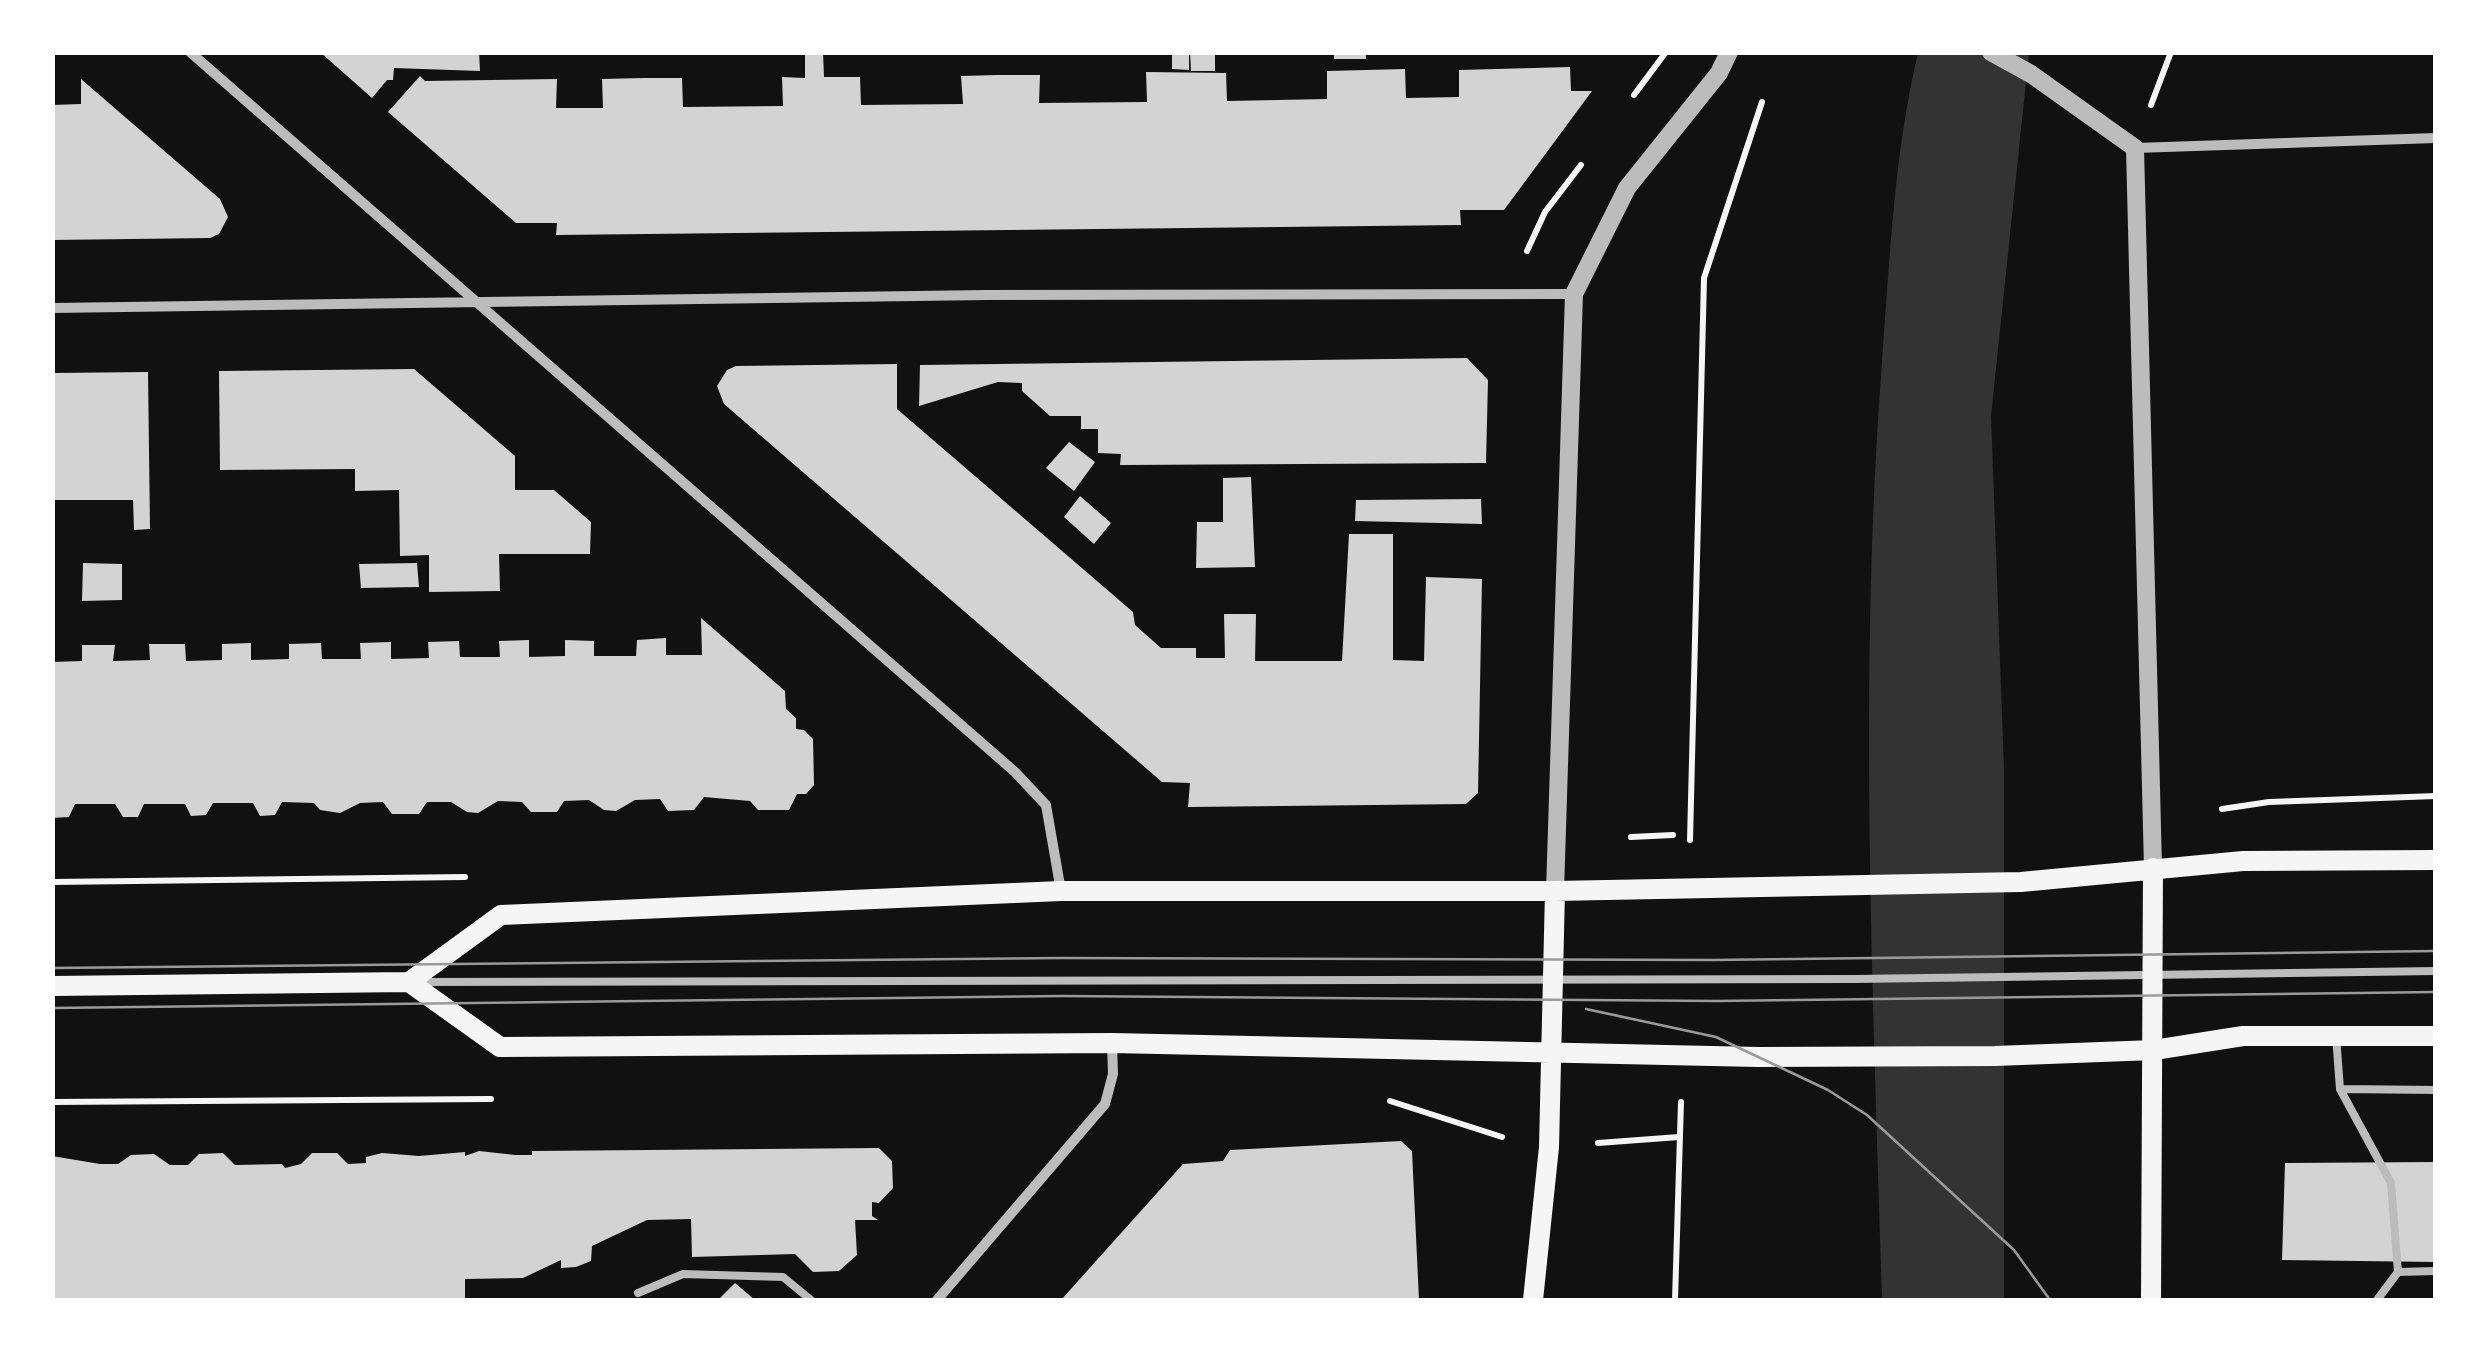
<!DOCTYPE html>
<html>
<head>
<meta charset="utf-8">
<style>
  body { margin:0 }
  #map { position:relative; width:2488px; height:1353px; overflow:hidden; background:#111; font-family:Commissioner,sans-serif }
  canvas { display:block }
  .frame { position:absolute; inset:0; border:55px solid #fff; pointer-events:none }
</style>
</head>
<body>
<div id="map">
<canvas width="2488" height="1353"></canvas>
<div class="frame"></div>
</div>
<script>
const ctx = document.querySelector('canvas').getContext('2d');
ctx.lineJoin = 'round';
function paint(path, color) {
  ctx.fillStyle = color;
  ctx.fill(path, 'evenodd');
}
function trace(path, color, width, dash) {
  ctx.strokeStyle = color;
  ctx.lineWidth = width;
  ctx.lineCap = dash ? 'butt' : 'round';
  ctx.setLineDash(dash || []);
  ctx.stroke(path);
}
paint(new Path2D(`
  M 1918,53 L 2029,53 L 1991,416 L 2004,769 L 2004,1300 L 1882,1300 C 1873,987 1858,674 1882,361 C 1890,257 1894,154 1918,53 Z`), '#333');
paint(new Path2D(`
  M 320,52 L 479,52 L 480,71 L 394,68 L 393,80 L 387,80 L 372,98 Z
  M 805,52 L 823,52 L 824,77 L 860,77 L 861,105 L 963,104 L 961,76 L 997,75 L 1040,75 L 1039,103 L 1147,102 L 1146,72 L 1226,73 L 1227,101 L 1327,99 L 1327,71 L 1405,69 L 1406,98 L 1459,97 L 1459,70 L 1570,67 L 1571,91 L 1592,91 L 1504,210 L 1460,210 L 1461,225 L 556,235 L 557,223 L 516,223 L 388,112 L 420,76 L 425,81 L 557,79 L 556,108 L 603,108 L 602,79 L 644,78 L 682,78 L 683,107 L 783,106 L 782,77 L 805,78 Z
  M 1172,52 L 1189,52 L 1189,70 L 1172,69 Z
  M 1190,52 L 1215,52 L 1215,71 L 1191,71 Z
  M 1334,52 L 1366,52 L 1366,59 L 1334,59 Z
  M 81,79 L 220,199 L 228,217 L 219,234 L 210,238 L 52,240 L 52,105 L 81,104 Z
  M 1467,358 L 1488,380 L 1486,463 L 1120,465 L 1121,454 L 1098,453 L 1098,429 L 1081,429 L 1081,416 L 1050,416 L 1022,391 L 1022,383 L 998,382 L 919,406 L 920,365 Z
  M 897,364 L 897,409 L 1133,612 L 1135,625 L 1161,648 L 1196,648 L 1196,658 L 1225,658 L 1224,614 L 1256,614 L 1255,661 L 1342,661 L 1349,534 L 1393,534 L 1393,660 L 1424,661 L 1426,577 L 1482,579 L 1478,793 L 1466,804 L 1188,807 L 1190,783 L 1162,782 L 724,404 L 717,386 L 727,370 L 736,366 Z
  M 414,369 L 515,456 L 515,490 L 554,490 L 591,522 L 590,554 L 499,554 L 500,591 L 429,592 L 429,555 L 400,556 L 399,490 L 355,491 L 355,469 L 220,470 L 219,371 Z
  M 148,372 L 150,529 L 134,530 L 133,500 L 52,500 L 52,373 Z
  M 1069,442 L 1095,462 L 1074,491 L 1046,468 Z
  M 1251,477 L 1255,567 L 1196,568 L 1197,522 L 1223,522 L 1223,478 Z
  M 1080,496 L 1111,523 L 1094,544 L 1064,517 Z
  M 1481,499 L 1482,524 L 1355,521 L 1356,500 Z
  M 83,563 L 122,564 L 122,600 L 82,601 Z
  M 417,563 L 419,587 L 361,588 L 359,564 Z
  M 701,618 L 785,691 L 786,709 L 796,718 L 796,729 L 804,730 L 813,739 L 814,785 L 806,794 L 797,794 L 789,810 L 758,810 L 750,801 L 704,797 L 694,810 L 668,811 L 660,799 L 635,800 L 616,811 L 604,810 L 589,800 L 564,801 L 557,812 L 531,812 L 522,802 L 498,801 L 478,813 L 467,812 L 451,802 L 427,802 L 419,814 L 392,814 L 383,802 L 360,803 L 340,813 L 320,810 L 314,803 L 282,802 L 275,815 L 260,816 L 253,803 L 213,803 L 206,815 L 191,816 L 185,804 L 144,804 L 138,817 L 123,817 L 115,804 L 75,804 L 69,817 L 52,818 L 52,662 L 82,661 L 82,645 L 115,645 L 113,661 L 150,660 L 149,644 L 185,644 L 186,661 L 222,660 L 222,644 L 251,643 L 251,660 L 289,659 L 289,644 L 321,643 L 322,659 L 361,659 L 360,643 L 391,642 L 391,659 L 429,658 L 428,642 L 459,641 L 460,657 L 500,657 L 499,641 L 529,640 L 529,657 L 565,656 L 565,640 L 594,641 L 594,656 L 636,656 L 637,640 L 666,638 L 666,655 L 702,655 Z
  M 1401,1141 L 1412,1151 L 1419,1300 L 1061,1300 L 1183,1164 L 1223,1161 L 1230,1150 Z
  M 879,1148 L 892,1161 L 893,1188 L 879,1203 L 872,1202 L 872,1216 L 878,1220 L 855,1220 L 857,1255 L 839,1271 L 813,1272 L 795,1254 L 692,1257 L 691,1219 L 647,1220 L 592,1246 L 591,1261 L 576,1267 L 561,1268 L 561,1260 L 523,1278 L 465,1279 L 465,1300 L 52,1300 L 52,1156 L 100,1164 L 118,1164 L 131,1155 L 154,1154 L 170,1165 L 188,1165 L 199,1154 L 223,1153 L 235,1165 L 282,1164 L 285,1168 L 301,1164 L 312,1153 L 337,1153 L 348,1164 L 366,1163 L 366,1157 L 382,1153 L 419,1156 L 465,1152 L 465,1156 L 479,1151 L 515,1155 L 532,1155 L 532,1151 Z
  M 2436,1162 L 2436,1262 L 2282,1260 L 2285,1163 Z
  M 735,1283 L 755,1300 L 718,1300 Z`), '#d3d3d3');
trace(new Path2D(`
  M 1634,95 L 1666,52
  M 2151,105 L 2171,52
  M 1527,251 L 1545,212 L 1581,165
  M 2222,809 L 2269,802 L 2436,796
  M 1631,837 L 1673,835
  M 1690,840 L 1704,278 L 1762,102
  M 52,882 L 465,877
  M 1390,1101 L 1502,1137
  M 52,1102 L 491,1099
  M 1598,1143 L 1679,1137
  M 1675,1300 L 1681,1102`), '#f5f5f5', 6);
trace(new Path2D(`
  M 420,982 L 1854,979 L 2436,971
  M 2336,1036 L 2340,1089 L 2391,1183 L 2398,1272 L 2377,1300
  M 2340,1089 L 2436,1090
  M 2398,1272 L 2436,1271
  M 638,1293 L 683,1274 L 783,1277 L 811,1300`), '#bcbcbc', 8);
trace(new Path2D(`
  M 190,52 L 1015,772 L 1046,805 L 1061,891
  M 2135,148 L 2436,138
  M 52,308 L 987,295 L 1574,294
  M 937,1300 L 1105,1104 L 1113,1074 L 1112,1043`), '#bcbcbc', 10);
trace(new Path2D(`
  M 1991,52 L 2031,74 L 2135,148 L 2153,868
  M 1555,891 L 1574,294 L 1627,188 L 1719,73 L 1729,52`), '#bcbcbc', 18);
trace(new Path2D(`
  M 409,982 L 500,1047 L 1112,1043 L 1758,1057 L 1995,1056 L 2154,1050 L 2243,1036 L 2436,1036
  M 52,986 L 409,982 L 501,915 L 1061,891 L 1555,891 L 2021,882 L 2243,861 L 2436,860
  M 1533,1300 L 1549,1147 L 1555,891
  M 2151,1300 L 2153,868`), '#f5f5f5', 20);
trace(new Path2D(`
  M 52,968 L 1061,958 L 1713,960 L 2436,951
  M 52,1008 L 1061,996 L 1716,1001 L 2436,992
  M 1586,1009 L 1716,1037 L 1828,1090 L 1867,1115 L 2014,1250 L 2050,1300`), '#9a9a9a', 2.5);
</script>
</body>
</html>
